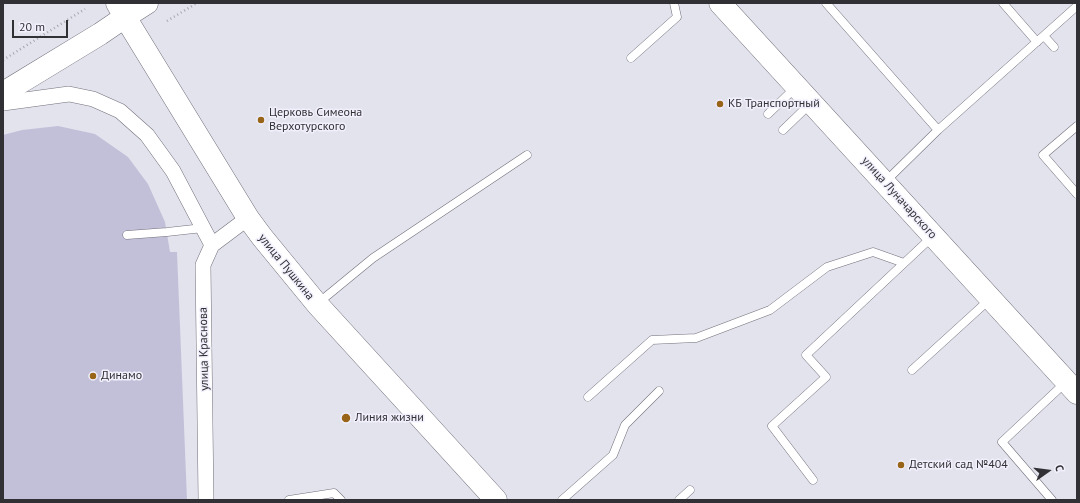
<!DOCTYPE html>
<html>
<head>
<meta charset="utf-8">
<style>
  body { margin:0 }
  #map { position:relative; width:1080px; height:503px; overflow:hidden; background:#e3e3ee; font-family:"PT Sans",sans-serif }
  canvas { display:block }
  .frame { position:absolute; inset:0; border:4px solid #313135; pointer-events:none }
  .north { position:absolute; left:1028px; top:451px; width:40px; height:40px; -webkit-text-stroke:3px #f1f0fc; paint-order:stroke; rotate:76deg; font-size:11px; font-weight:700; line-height:16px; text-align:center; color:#313135 }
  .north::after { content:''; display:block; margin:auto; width:14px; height:18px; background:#313135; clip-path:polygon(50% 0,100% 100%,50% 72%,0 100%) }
  .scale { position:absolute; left:12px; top:20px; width:56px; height:18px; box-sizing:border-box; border:2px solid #313135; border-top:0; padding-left:5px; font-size:12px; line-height:14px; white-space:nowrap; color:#313135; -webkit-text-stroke:3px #f1f0fc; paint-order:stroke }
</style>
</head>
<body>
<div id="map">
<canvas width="1080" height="503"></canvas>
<div class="frame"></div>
<div class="north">С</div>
<div class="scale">20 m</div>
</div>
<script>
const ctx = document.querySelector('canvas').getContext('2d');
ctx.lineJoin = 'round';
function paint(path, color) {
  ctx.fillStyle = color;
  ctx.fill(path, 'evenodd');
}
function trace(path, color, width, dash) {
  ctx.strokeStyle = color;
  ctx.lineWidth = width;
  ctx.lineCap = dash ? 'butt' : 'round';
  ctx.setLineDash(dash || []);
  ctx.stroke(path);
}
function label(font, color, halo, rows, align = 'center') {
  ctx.font = font + ' "PT Sans",sans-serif';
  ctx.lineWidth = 3;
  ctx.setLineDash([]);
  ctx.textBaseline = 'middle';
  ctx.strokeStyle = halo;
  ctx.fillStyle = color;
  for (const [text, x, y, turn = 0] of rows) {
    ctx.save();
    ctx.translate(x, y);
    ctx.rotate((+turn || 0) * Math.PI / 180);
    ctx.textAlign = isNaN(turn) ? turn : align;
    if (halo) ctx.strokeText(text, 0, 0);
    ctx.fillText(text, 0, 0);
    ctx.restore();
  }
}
paint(new Path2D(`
  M 58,126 L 95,134 L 128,157 L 148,184 L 165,222 L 170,252 L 177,252 L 187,500 L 3,500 L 3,135 L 22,130 Z`), '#c2c0d9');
const service = new Path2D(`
  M 826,3 L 938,130 L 885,182
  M 1003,3 L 1037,42
  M 1044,36 L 1054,47
  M 631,58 L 677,17 L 674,3
  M 768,114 L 796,87
  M 1077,126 L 1043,155 L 1077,194
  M 783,130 L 811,103
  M 938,130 L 1077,6
  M 127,235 L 167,232 L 203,228
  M 317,304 L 373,258 L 527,155
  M 912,370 L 990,299
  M 588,397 L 652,340 L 696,338 L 770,310 L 827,267 L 873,252 L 904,263
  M 813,480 L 772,426 L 826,377 L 806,355 L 933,236
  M 289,500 L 334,493 L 341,500
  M 562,500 L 613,455 L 625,425 L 659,391
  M 679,500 L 690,490
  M 1052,500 L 1002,442 L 1066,382`);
const minor = new Path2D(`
  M 3,103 L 69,94 L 93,99 L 120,111 L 147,135 L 173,171 L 212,245
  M 206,500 L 203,265 L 212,245 L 248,218`);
const secondary = new Path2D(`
  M 147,3 L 125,17 L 248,218 L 262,237 L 317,304 L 496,500`);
const primary = new Path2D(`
  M 720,3 L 1077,393
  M 3,93 L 100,34 L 125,17 L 117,3`);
trace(service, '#71707b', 9);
trace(minor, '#71707b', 16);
trace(secondary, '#71707b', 23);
trace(primary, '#71707b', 23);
trace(new Path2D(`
  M 167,21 L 197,3
  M 3,60 L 85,9`), '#a7a7af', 2.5, [1, 3]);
trace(service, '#fff', 8);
trace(minor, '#fff', 15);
trace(secondary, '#fff', 22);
trace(primary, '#fff', 22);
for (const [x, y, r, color] of [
  [720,104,4,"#976418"],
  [261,120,4,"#976418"],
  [93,376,4,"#976418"],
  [346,418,5,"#976418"],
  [901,465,4,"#976418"]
]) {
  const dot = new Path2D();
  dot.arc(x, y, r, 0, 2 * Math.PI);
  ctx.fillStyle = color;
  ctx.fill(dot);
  trace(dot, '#f1f0fc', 1.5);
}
label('12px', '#313135', '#f1f0fc', [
  ["КБ Транспортный",728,104],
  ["Церковь Симеона",269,113],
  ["Верхотурского",269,127],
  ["Динамо",101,376],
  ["Линия жизни",355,418],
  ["Детский сад №404",909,465]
], 'left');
label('12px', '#313135', '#f1f0fc', [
  ["улица Луначарского",899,198,48],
  ["улица Пушкина",286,267,51],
  ["улица Краснова",204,349,-91]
]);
</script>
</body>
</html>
